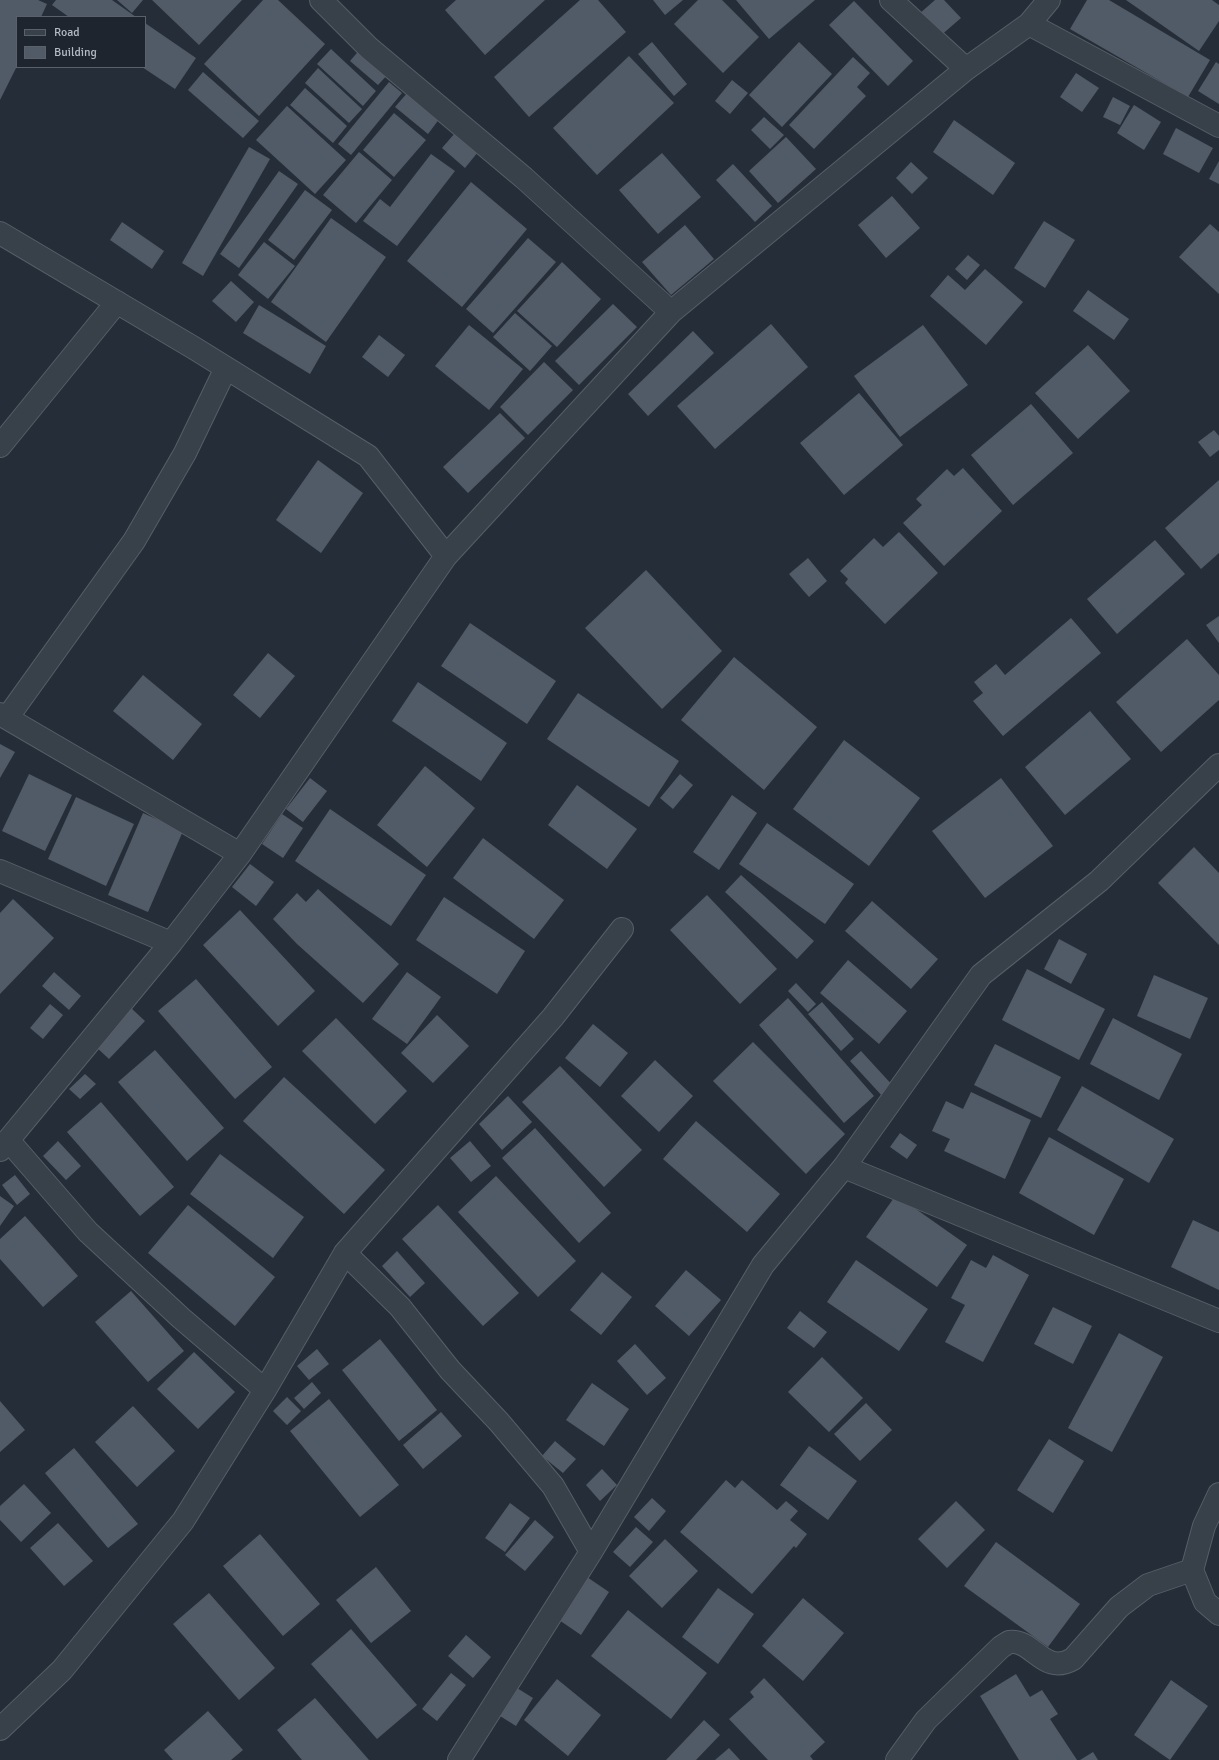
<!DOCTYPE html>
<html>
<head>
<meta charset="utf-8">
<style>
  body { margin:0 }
  #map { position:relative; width:1219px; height:1760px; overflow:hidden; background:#252e38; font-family:Signika,sans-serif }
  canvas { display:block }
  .legend { position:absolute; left:16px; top:16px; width:130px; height:52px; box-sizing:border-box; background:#1e252e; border:1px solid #5a616a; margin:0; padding:5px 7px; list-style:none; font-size:12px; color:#b4bbc5 }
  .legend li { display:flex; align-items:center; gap:8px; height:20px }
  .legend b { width:20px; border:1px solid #5a616a }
</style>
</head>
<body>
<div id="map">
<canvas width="1219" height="1760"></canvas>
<ul class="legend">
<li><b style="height:5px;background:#384049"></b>Road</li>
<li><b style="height:11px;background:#515a67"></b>Building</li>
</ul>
</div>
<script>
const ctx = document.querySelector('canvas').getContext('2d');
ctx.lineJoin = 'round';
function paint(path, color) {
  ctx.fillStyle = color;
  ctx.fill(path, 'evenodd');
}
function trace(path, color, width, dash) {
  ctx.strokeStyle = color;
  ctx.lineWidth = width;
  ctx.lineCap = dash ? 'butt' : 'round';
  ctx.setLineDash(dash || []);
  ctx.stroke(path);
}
paint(new Path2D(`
  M 0,0 L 38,0 L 47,4 L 41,17 L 17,17 L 17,66 L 0,100 Z
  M 56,0 L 112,0 L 136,17 L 69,17 L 52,5 Z
  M 117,0 L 143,0 L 132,13 Z
  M 152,0 L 242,0 L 199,45 Z
  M 263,0 L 278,0 L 325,44 L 259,116 L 204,64 Z
  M 456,0 L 545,0 L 485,55 L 445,10 Z
  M 580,0 L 598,0 L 626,32 L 529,117 L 494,77 Z
  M 653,0 L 683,0 L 665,15 Z
  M 698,0 L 722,0 L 759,37 L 723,73 L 674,24 Z
  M 736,0 L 815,0 L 769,39 Z
  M 935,0 L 944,0 L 961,18 L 939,37 L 919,14 Z
  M 1087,0 L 1109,0 L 1210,60 L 1188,97 L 1070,29 Z
  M 1126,0 L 1212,0 L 1219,5 L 1219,21 L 1199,51 Z
  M 854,1 L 913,61 L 888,86 L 829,25 Z
  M 145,23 L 196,58 L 175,89 L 142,67 L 145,67 Z
  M 652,42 L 687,84 L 674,96 L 638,54 Z
  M 799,42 L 832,74 L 782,127 L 749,95 Z
  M 362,47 L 390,72 L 378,85 L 350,61 Z
  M 331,49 L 376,91 L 363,106 L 317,64 Z
  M 629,56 L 674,103 L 597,175 L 553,128 Z
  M 853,57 L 870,73 L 857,87 L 866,96 L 814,149 L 789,125 Z
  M 1216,62 L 1219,64 L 1219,104 L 1198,91 Z
  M 318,68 L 362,109 L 349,123 L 305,83 Z
  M 203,72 L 259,121 L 243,138 L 188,90 Z
  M 1076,73 L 1099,88 L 1082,112 L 1060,97 Z
  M 732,80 L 748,93 L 730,114 L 715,101 Z
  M 389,82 L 402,93 L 351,155 L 338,144 Z
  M 305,88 L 347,126 L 333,143 L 290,105 Z
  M 408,92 L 440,118 L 428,134 L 395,107 Z
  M 1113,97 L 1130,106 L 1120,125 L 1103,117 Z
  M 1134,105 L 1161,122 L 1144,150 L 1117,133 Z
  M 287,106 L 346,160 L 315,194 L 256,140 Z
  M 394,113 L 426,140 L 394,177 L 363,150 Z
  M 764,117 L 784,135 L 770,149 L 751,130 Z
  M 954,120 L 1015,163 L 993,195 L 933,152 Z
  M 1176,128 L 1213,148 L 1199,173 L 1163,154 Z
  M 455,133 L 478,152 L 465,168 L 442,148 Z
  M 786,137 L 816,169 L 778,203 L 749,171 Z
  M 249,147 L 270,159 L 203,276 L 182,263 Z
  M 359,152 L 392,180 L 356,223 L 323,195 Z
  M 662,153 L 701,197 L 658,234 L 619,190 Z
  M 431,154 L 455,171 L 397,246 L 363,221 L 380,199 L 390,207 Z
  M 1219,161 L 1219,184 L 1209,179 Z
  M 911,162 L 928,178 L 912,194 L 896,178 Z
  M 733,164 L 772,206 L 755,222 L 716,180 Z
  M 279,171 L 298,184 L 239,268 L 220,254 Z
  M 471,182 L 527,229 L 462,307 L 407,261 Z
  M 305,190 L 332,210 L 294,260 L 268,240 Z
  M 892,196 L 920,228 L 886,258 L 858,225 Z
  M 331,218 L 386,257 L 326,342 L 271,302 Z
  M 1044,221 L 1075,240 L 1045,288 L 1014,268 Z
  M 122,222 L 164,251 L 152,269 L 110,240 Z
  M 1210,224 L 1219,232 L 1219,294 L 1179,257 Z
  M 685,225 L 714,259 L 671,295 L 642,262 Z
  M 528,238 L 556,262 L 493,333 L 466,309 Z
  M 264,242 L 295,266 L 268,299 L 238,275 Z
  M 968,255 L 980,265 L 967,280 L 955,269 Z
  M 562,262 L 601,299 L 557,347 L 517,311 Z
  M 985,269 L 1023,302 L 986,345 L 930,296 L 948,275 L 965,290 Z
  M 231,281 L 254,302 L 236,322 L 212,301 Z
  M 1088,290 L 1129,319 L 1114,340 L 1073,311 Z
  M 613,304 L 637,327 L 579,385 L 555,361 Z
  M 259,305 L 326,346 L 310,374 L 243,333 Z
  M 515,313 L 552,346 L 530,371 L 493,337 Z
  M 771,324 L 808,367 L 715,449 L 677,406 Z
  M 469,325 L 523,369 L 489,410 L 435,366 Z
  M 923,325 L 968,385 L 900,437 L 854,376 Z
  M 693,331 L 714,353 L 648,416 L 628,394 Z
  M 379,335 L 405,355 L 388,377 L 362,357 Z
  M 1088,345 L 1130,391 L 1078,439 L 1035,393 Z
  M 544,362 L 573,390 L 528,435 L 500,407 Z
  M 859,393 L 903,445 L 844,495 L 800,443 Z
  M 1031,404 L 1073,453 L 1013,505 L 971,455 Z
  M 500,413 L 525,438 L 468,493 L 443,467 Z
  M 1214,430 L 1219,436 L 1219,450 L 1210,457 L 1198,442 Z
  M 318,460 L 363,493 L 321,553 L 276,520 Z
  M 963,468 L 1002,511 L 944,566 L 903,523 L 922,505 L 916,499 L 947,469 L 954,476 Z
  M 1219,480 L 1219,553 L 1201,569 L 1165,528 Z
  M 899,532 L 938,573 L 885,624 L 845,583 L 848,579 L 840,571 L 874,538 L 883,547 Z
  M 1155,540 L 1185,574 L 1117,634 L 1087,599 Z
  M 808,558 L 827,581 L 809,597 L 789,574 Z
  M 646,570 L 722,651 L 662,709 L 585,628 Z
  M 1219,616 L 1219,643 L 1206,625 Z
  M 1071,618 L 1101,653 L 1003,736 L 973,701 L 983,693 L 974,682 L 996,664 L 1005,675 Z
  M 470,623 L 556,681 L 527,724 L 441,666 Z
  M 1187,639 L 1219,675 L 1219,700 L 1161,752 L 1116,702 Z
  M 268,653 L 295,676 L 260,718 L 233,695 Z
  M 734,657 L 817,727 L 764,790 L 681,720 Z
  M 143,675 L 202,724 L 173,760 L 113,711 Z
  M 418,682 L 507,743 L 481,781 L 392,721 Z
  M 578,693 L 679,761 L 649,807 L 547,739 Z
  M 1090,711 L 1131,759 L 1065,815 L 1025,767 Z
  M 844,740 L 920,798 L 869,866 L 793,809 Z
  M 0,744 L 15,752 L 0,778 Z
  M 425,766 L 475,808 L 427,867 L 377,825 Z
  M 29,774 L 72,795 L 45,851 L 2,831 Z
  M 680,774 L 693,785 L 673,809 L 660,798 Z
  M 310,778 L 327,791 L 303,822 L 286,809 Z
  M 1001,778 L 1053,846 L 985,898 L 932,831 Z
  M 577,785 L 637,829 L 607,869 L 548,825 Z
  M 732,795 L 757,813 L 719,870 L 693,852 Z
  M 76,797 L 134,824 L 106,886 L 48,859 Z
  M 330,809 L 426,875 L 391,926 L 295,861 Z
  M 143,813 L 183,831 L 148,912 L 108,895 Z
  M 282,814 L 303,828 L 283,858 L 262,844 Z
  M 767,823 L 854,884 L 825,924 L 739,864 Z
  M 483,838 L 564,900 L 534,939 L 453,878 Z
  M 1194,847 L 1219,873 L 1219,945 L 1158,883 Z
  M 250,864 L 274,882 L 256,906 L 232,887 Z
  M 741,875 L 814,941 L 797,959 L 725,892 Z
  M 318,889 L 399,964 L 363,1003 L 297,944 L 273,919 L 297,893 L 306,902 Z
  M 707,895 L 777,969 L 740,1004 L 670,930 Z
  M 444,897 L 525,951 L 497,994 L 416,940 Z
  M 13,899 L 54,938 L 0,994 L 0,913 Z
  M 872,901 L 938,959 L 911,989 L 845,931 Z
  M 240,910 L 315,991 L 278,1026 L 203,945 Z
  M 1059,939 L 1087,954 L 1071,984 L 1044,969 Z
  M 848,960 L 907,1011 L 879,1044 L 820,993 Z
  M 1027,969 L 1105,1009 L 1079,1060 L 1002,1020 Z
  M 54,972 L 81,996 L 69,1010 L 42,986 Z
  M 407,972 L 441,997 L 407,1044 L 372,1019 Z
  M 1154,975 L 1208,998 L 1190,1039 L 1137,1016 Z
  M 196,979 L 272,1067 L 235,1099 L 158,1011 Z
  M 796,983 L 816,1004 L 808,1012 L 788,991 Z
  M 788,998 L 874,1096 L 844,1123 L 759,1025 Z
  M 822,1002 L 854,1039 L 841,1051 L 808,1014 Z
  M 50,1004 L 63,1015 L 43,1039 L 30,1028 Z
  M 131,1008 L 145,1021 L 109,1059 L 95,1046 Z
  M 437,1015 L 469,1046 L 433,1083 L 401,1053 Z
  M 336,1018 L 407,1091 L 375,1124 L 302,1051 Z
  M 1113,1018 L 1182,1054 L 1159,1100 L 1090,1064 Z
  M 593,1024 L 628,1053 L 600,1087 L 565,1058 Z
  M 753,1042 L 845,1134 L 806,1174 L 713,1081 Z
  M 995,1044 L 1061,1077 L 1041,1118 L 974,1085 Z
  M 155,1050 L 224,1128 L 187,1161 L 118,1082 Z
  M 861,1051 L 895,1088 L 884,1098 L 850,1061 Z
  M 655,1060 L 693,1096 L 659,1132 L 621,1096 Z
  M 560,1066 L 642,1150 L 604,1187 L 522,1102 Z
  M 85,1074 L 96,1084 L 80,1099 L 69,1089 Z
  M 284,1077 L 385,1170 L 344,1214 L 243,1121 Z
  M 1082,1086 L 1174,1139 L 1149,1183 L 1057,1130 Z
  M 971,1092 L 1031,1120 L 1005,1179 L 944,1151 L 950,1139 L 932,1131 L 946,1101 L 963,1109 Z
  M 508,1096 L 532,1122 L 502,1150 L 479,1124 Z
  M 101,1102 L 174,1187 L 140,1216 L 67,1132 Z
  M 696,1121 L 780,1194 L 747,1232 L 663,1159 Z
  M 535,1128 L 611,1213 L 579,1243 L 502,1158 Z
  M 900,1133 L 917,1145 L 907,1159 L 890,1147 Z
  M 1049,1137 L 1124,1179 L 1094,1235 L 1019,1193 Z
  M 58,1141 L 81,1166 L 66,1180 L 43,1156 Z
  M 470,1141 L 491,1166 L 471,1182 L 450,1158 Z
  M 220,1154 L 304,1217 L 273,1258 L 190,1194 Z
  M 15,1175 L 30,1194 L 17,1205 L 2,1185 Z
  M 496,1176 L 576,1261 L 538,1297 L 458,1212 Z
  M 896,1195 L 967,1245 L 937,1287 L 866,1237 Z
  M 0,1196 L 14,1206 L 0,1226 Z
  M 188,1205 L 275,1277 L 235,1326 L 148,1253 Z
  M 438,1205 L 519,1293 L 483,1326 L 402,1239 Z
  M 25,1216 L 78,1276 L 43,1307 L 0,1259 L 0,1239 Z
  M 1193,1220 L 1219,1232 L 1219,1290 L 1171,1267 Z
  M 397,1251 L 425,1283 L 410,1297 L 382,1266 Z
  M 993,1255 L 1029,1275 L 983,1362 L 945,1342 L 965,1305 L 951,1298 L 971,1260 L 986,1268 Z
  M 856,1260 L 928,1309 L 899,1351 L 827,1302 Z
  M 686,1270 L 721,1300 L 689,1336 L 655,1306 Z
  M 602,1272 L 632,1297 L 601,1335 L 570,1310 Z
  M 131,1291 L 184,1351 L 148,1382 L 95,1322 Z
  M 1053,1307 L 1092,1326 L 1073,1364 L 1034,1344 Z
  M 800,1311 L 827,1332 L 814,1348 L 787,1328 Z
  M 1119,1333 L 1163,1357 L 1112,1452 L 1068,1428 Z
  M 380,1339 L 437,1410 L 399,1441 L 342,1370 Z
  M 635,1344 L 666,1378 L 647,1395 L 617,1361 Z
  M 317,1349 L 329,1364 L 309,1380 L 297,1366 Z
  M 194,1352 L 235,1392 L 198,1429 L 157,1389 Z
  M 822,1357 L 863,1398 L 829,1432 L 788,1392 Z
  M 312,1382 L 321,1393 L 304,1409 L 294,1398 Z
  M 592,1383 L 629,1409 L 604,1446 L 566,1420 Z
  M 287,1397 L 301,1411 L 287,1425 L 273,1411 Z
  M 329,1399 L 399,1485 L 360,1517 L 290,1431 Z
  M 0,1401 L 25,1430 L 0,1452 Z
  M 866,1403 L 892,1430 L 860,1461 L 834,1434 Z
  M 133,1406 L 175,1451 L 137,1487 L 95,1442 Z
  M 441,1412 L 462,1436 L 423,1469 L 403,1445 Z
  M 1049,1439 L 1084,1461 L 1053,1513 L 1017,1490 Z
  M 555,1441 L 576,1459 L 563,1473 L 542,1456 Z
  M 809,1446 L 857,1481 L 828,1520 L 780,1485 Z
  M 74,1448 L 138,1524 L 108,1548 L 45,1473 Z
  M 602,1469 L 617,1485 L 600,1501 L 586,1485 Z
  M 726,1480 L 735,1488 L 742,1480 L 777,1510 L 786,1501 L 798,1511 L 790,1520 L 807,1534 L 796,1548 L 794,1546 L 752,1594 L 680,1532 Z
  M 24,1484 L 51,1513 L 21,1542 L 0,1520 L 0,1506 Z
  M 652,1498 L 666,1511 L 649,1531 L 634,1517 Z
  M 956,1501 L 985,1530 L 947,1568 L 918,1539 Z
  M 510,1503 L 530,1518 L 505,1552 L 485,1538 Z
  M 535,1520 L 554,1537 L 525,1571 L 505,1555 Z
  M 58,1523 L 93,1561 L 64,1586 L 30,1548 Z
  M 636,1527 L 653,1542 L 630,1567 L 613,1552 Z
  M 260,1534 L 320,1604 L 283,1636 L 223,1566 Z
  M 665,1539 L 698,1571 L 662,1608 L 629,1576 Z
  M 996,1542 L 1080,1604 L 1048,1647 L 964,1586 Z
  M 376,1567 L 411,1611 L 371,1643 L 336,1600 Z
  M 587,1577 L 609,1592 L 581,1635 L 559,1620 Z
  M 718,1588 L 754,1614 L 718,1664 L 682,1637 Z
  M 209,1593 L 275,1668 L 239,1700 L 173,1624 Z
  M 803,1598 L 844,1633 L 803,1681 L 762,1646 Z
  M 628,1610 L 707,1673 L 671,1719 L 591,1656 Z
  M 351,1629 L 417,1705 L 377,1739 L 311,1664 Z
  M 466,1635 L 491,1657 L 473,1678 L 448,1656 Z
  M 451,1673 L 466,1685 L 437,1721 L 422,1709 Z
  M 1016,1674 L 1030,1697 L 1042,1690 L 1058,1714 L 1050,1719 L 1077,1760 L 1019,1760 L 980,1696 Z
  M 764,1678 L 825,1742 L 810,1756 L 813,1760 L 768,1760 L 729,1719 L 754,1697 L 750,1692 Z
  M 557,1679 L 601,1715 L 568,1756 L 524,1720 Z
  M 1171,1680 L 1208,1706 L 1170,1760 L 1134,1735 Z
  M 517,1688 L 533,1698 L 516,1726 L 500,1716 Z
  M 315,1698 L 369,1760 L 302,1760 L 277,1730 Z
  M 208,1711 L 243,1750 L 231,1760 L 173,1760 L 164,1750 Z
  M 704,1720 L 720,1735 L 696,1760 L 666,1760 Z
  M 729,1748 L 740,1760 L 715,1760 Z
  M 1093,1752 L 1098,1760 L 1080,1760 Z`), '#515a67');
const minor = new Path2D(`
  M 321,0 L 369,48 L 524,178 L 671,312
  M 891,0 L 966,69
  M 1029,24 L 1219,126
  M 0,233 L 194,348 L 368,456 L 446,556
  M 0,446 L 117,302
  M 0,714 L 240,854
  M 7,718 L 134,541 L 185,453 L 226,368
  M 0,871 L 171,943
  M 8,1140 L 88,1232 L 181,1318 L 265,1390
  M 0,1150 L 171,943 L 240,854 L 446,556 L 671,312 L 966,69 L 1029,24 L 1049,0
  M 844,1167 L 1219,1321
  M 345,1253 L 400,1307 L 450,1370 L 499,1422 L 553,1486 L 591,1552
  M 1219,1494 L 1204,1526 L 1192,1570 L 1205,1602 L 1219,1614
  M 0,1729 L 62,1670 L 183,1521 L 265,1390 L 345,1253 L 553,1017 L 622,929
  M 459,1760 L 591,1552 L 763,1265 L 844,1167 L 981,975 L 1099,881 L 1219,765
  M 897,1760 L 926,1720 L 1001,1647 C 1003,1646 1007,1643 1009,1642 C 1034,1639 1043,1676 1073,1659 L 1119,1607 L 1148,1585 L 1192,1570`);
trace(minor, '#575e67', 24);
trace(minor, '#384049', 22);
</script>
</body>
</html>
